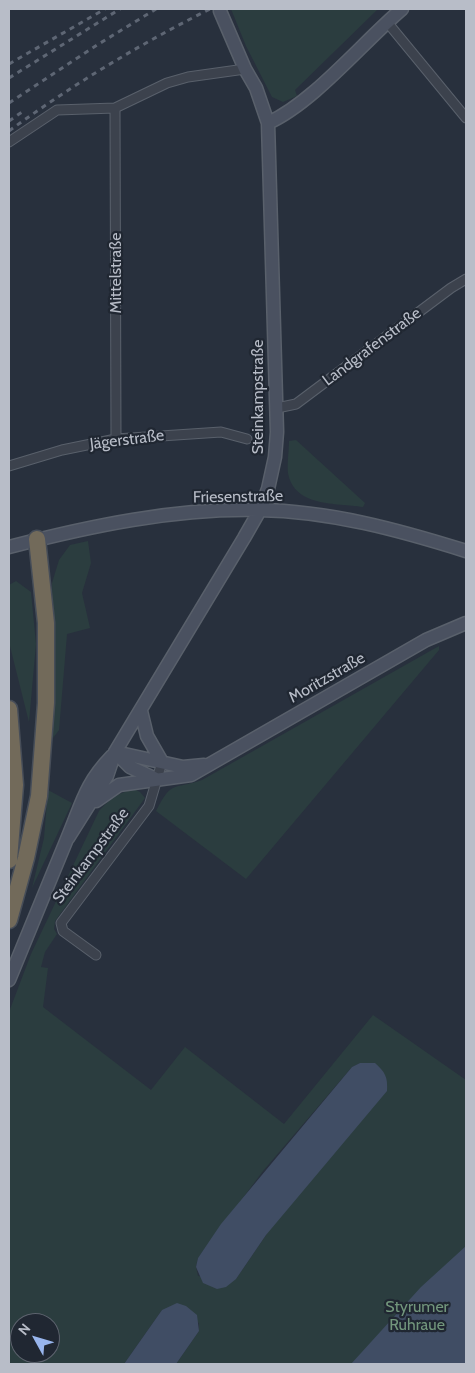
<!DOCTYPE html>
<html>
<head>
<meta charset="utf-8">
<style>
  body { margin:0 }
  #map { position:relative; width:475px; height:1373px; overflow:hidden; background:#28303d; font-family:Cabin,sans-serif }
  canvas { display:block }
  .frame { position:absolute; inset:0; border:10px solid #b8bdc8; pointer-events:none }
  .north { position:absolute; left:10px; top:1313px; width:50px; height:50px; box-sizing:border-box; background:#202732; border:1px solid #5d636e; border-radius:50%; rotate:309deg; font-size:14px; font-weight:700; line-height:20px; text-align:center; color:#b8bdc8 }
  .north::after { content:''; display:block; margin:auto; width:18px; height:22px; background:#98b5ed; clip-path:polygon(50% 0,100% 100%,50% 72%,0 100%) }
</style>
</head>
<body>
<div id="map">
<canvas width="475" height="1373"></canvas>
<div class="frame"></div>
<div class="north">N</div>
</div>
<script>
const ctx = document.querySelector('canvas').getContext('2d');
ctx.lineJoin = 'round';
function paint(path, color) {
  ctx.fillStyle = color;
  ctx.fill(path, 'evenodd');
}
function trace(path, color, width, dash) {
  ctx.strokeStyle = color;
  ctx.lineWidth = width;
  ctx.lineCap = dash ? 'butt' : 'round';
  ctx.setLineDash(dash || []);
  ctx.stroke(path);
}
function label(font, color, halo, rows, align = 'center') {
  ctx.font = font + ' Cabin,sans-serif';
  ctx.lineWidth = 4.5;
  ctx.setLineDash([]);
  ctx.textBaseline = 'middle';
  ctx.strokeStyle = halo;
  ctx.fillStyle = color;
  for (const [text, x, y, turn = 0] of rows) {
    ctx.save();
    ctx.translate(x, y);
    ctx.rotate((+turn || 0) * Math.PI / 180);
    ctx.textAlign = isNaN(turn) ? turn : align;
    if (halo) ctx.strokeText(text, 0, 0);
    ctx.fillText(text, 0, 0);
    ctx.restore();
  }
}
paint(new Path2D(`
  M 231,9 L 378,9 L 295,90 L 297,96 L 283,102 L 272,97 L 246,46 Z
  M 296,440 L 365,503 L 363,507 C 336,503 294,507 288,473 C 287,463 289,451 289,441 Z
  M 88,541 L 91,563 L 82,593 L 90,628 L 67,634 L 59,730 L 53,738 L 52,583 L 59,560 L 70,545 Z
  M 16,581 L 31,592 L 36,644 L 29,722 L 9,642 L 9,585 Z
  M 439,646 L 439,650 L 246,879 L 156,811 C 172,780 172,790 202,780 Z
  M 134,789 L 140,792 L 145,798 L 55,921 L 54,929 L 57,934 L 45,952 L 41,967 L 48,968 L 43,1007 L 151,1090 L 185,1047 L 284,1124 L 373,1015 L 466,1080 L 466,1364 L 176,1364 L 199,1331 L 199,1323 L 162,1310 L 124,1364 L 9,1364 L 9,1012 L 31,954 L 99,811 C 110,799 118,793 134,789 ZM 360,1063 L 266,1235 L 236,1279 L 198,1276 L 196,1267 L 198,1258 L 263,1171 L 352,1067 ZM 20,1323 L 50,1323 L 50,1353 L 20,1353 Z
  M 48,790 L 72,803 L 32,888 L 44,838 Z`), '#2b3d3f');
paint(new Path2D(`
  M 360,1063 L 375,1063 C 385,1072 388,1077 387,1091 L 266,1235 L 236,1279 L 226,1287 L 217,1289 L 203,1283 L 196,1267 L 198,1258 L 221,1224 L 352,1067 Z
  M 466,1246 L 466,1364 L 351,1364 L 421,1287 Z
  M 177,1303 L 186,1306 L 197,1315 L 199,1331 L 176,1364 L 124,1364 L 162,1310 Z`), '#404d64');
const street = new Path2D(`
  M 387,22 L 466,118
  M 115,108 L 116,439
  M 9,142 L 57,110 L 115,108 L 167,83 L 188,77 L 245,69
  M 277,408 L 296,404 L 451,288 L 466,279
  M 9,466 L 62,450 L 116,439 L 221,432 L 247,439
  M 96,955 L 63,931 L 61,923 L 149,806 L 162,762`);
const secondary = new Path2D(`
  M 268,123 C 314,102 362,43 402,9
  M 9,547 C 90,526 175,508 259,510 C 330,511 399,530 466,551
  M 141,711 L 147,736 L 162,762
  M 115,752 L 183,767 L 204,765
  M 115,752 L 130,767 L 156,779
  M 96,801 L 119,785 L 191,775 L 426,640 L 466,623
  M 68,838 L 107,776 L 115,752 L 244,538 L 260,510 L 268,489 L 275,457 L 277,432 L 268,123 L 256,88 L 245,69 L 220,11
  M 9,980 C 28,933 48,886 67,839 C 82,804 84,785 112,756`);
const highway = new Path2D(`
  M 9,709 L 15,785 L 9,860
  M 9,920 L 26,858 L 39,796 L 46,703 L 46,623 L 37,539`);
trace(street, '#59606b', 11);
trace(secondary, '#59606b', 15);
trace(highway, '#464d58', 19);
trace(street, '#3c424d', 9);
trace(secondary, '#4a5160', 12);
trace(highway, '#726a5a', 16);
trace(new Path2D(`
  M 9,64 L 105,9
  M 9,78 L 120,9
  M 9,103 L 97,45 L 156,9
  M 9,121 L 25,110
  M 9,131 C 72,85 140,44 210,9`), '#5e6674', 3, [5, 5]);
label('16px', '#b8bdc8', '#202732', [
  ["Mittelstraße",116,273,-90],
  ["Landgrafenstraße",372,347,-37],
  ["Steinkampstraße",258,397,-90],
  ["Jägerstraße",127,440,-7],
  ["Friesenstraße",238,497,-1],
  ["Moritzstraße",327,678,-30],
  ["Steinkampstraße",91,856,-53]
]);
label('16px', '#72967c', '#202732', [
  ["Styrumer",417,1307],
  ["Ruhraue",417,1325]
]);
</script>
</body>
</html>
